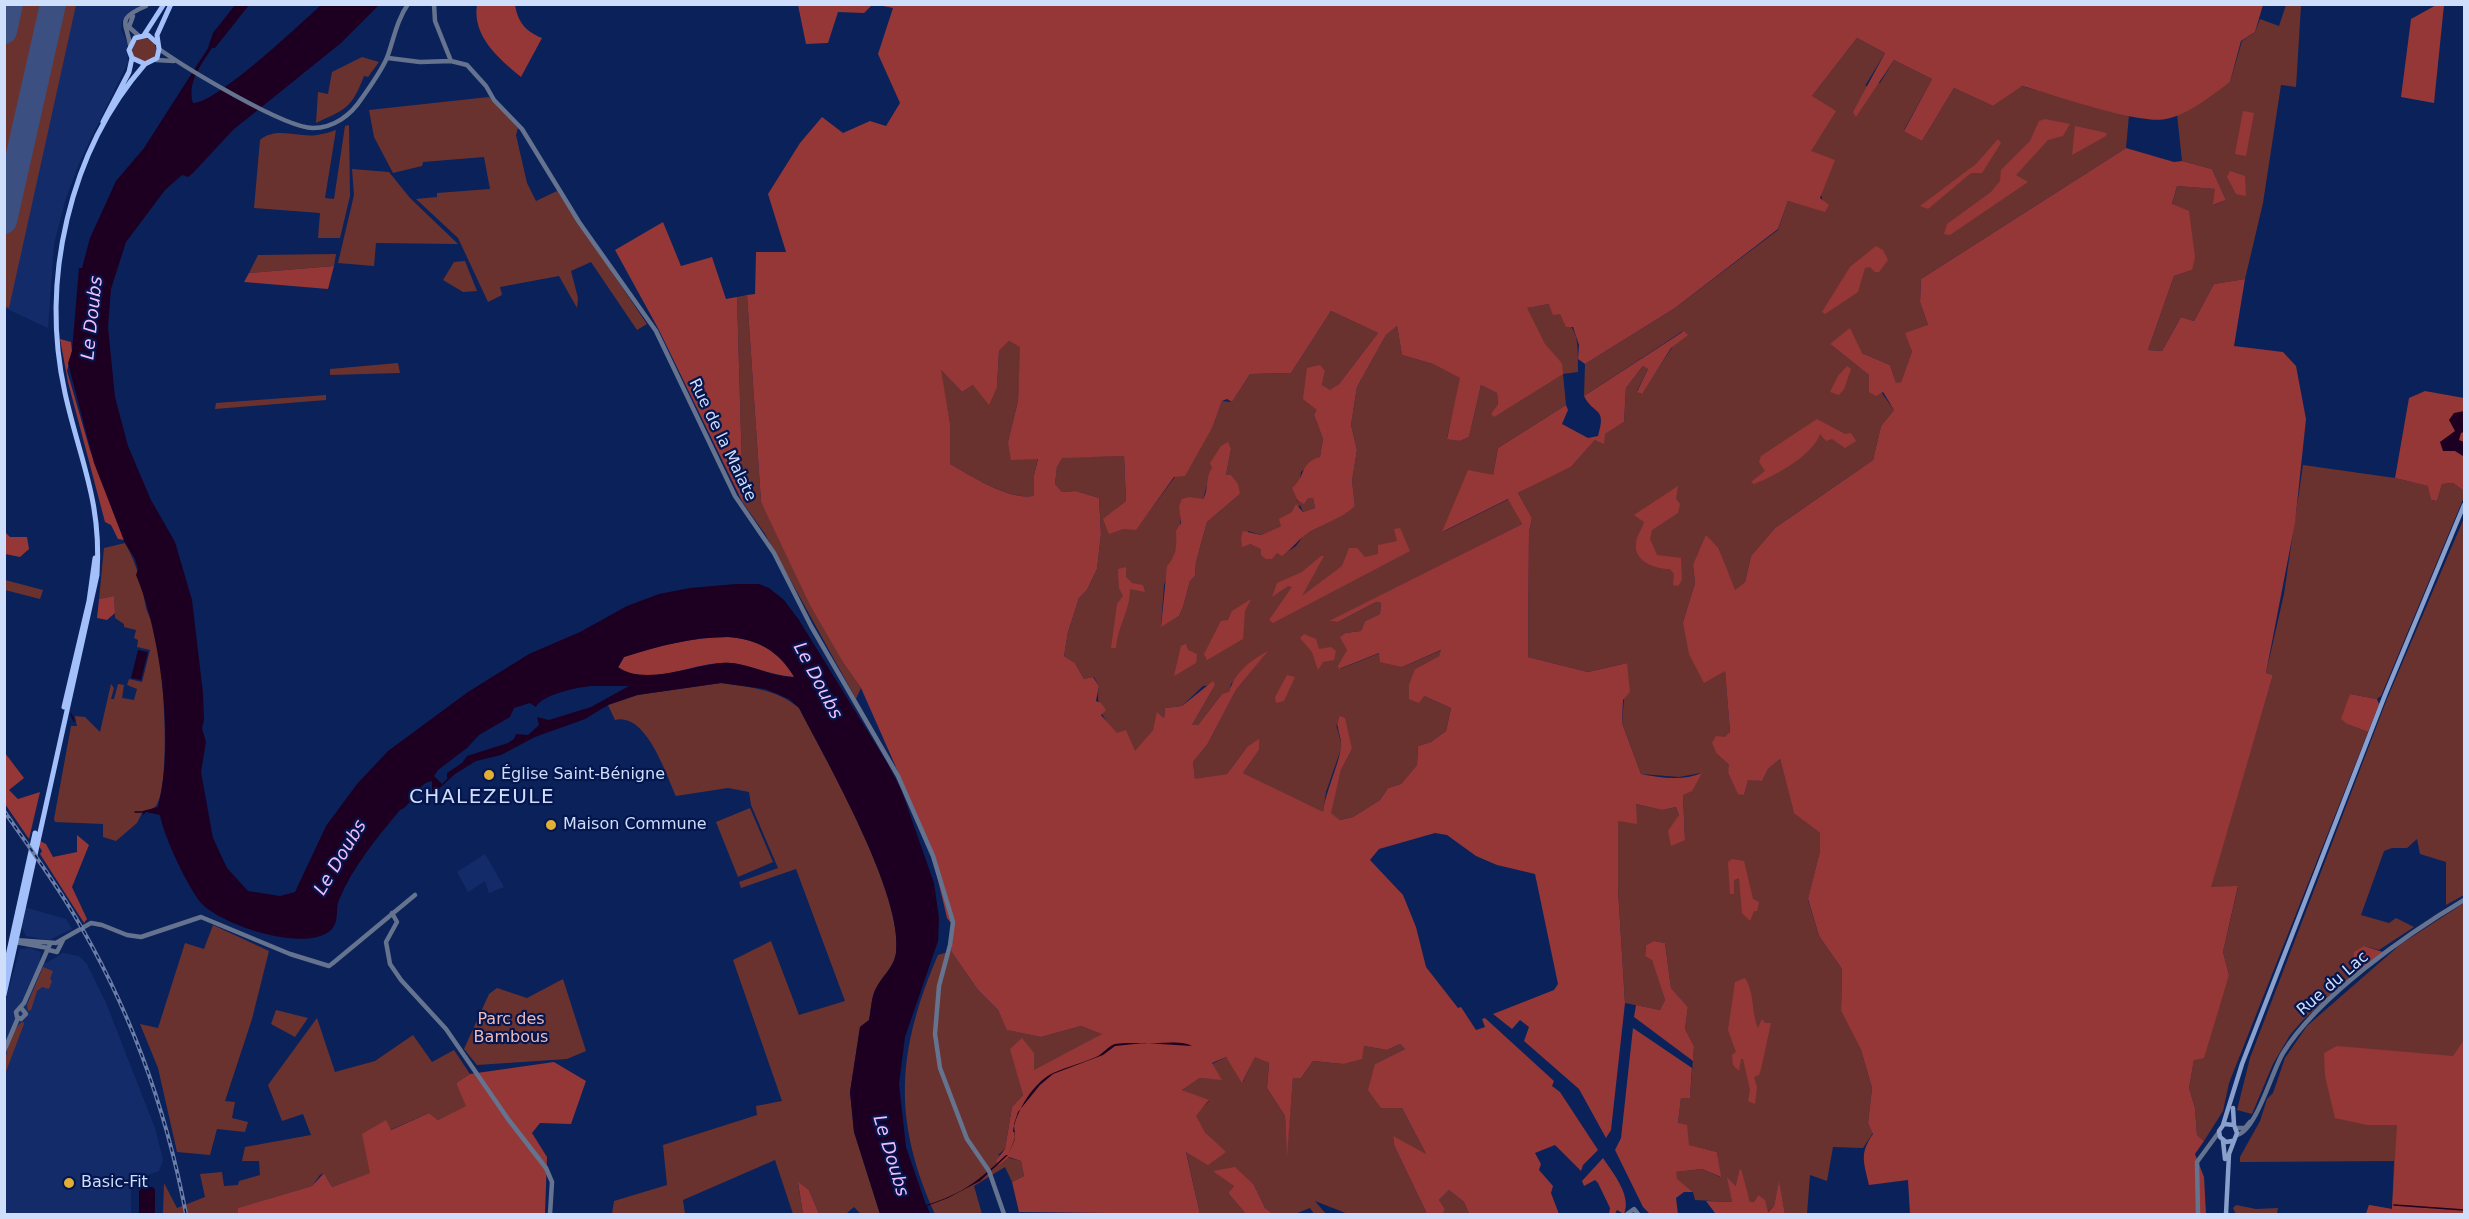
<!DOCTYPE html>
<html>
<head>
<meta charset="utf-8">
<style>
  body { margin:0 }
  #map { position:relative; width:2469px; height:1219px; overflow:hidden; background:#0b2159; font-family:"DejaVu Sans",sans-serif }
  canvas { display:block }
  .frame { position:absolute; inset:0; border:6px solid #cfdefa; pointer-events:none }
</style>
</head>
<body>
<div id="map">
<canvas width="2469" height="1219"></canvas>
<div class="frame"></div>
</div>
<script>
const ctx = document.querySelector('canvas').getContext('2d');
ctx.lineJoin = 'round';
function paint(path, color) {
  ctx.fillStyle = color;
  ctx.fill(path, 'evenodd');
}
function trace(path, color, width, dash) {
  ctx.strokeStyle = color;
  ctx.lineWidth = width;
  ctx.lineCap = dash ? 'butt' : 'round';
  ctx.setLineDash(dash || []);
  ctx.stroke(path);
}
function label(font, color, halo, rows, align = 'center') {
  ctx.font = font + ' "DejaVu Sans",sans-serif';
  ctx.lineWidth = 4.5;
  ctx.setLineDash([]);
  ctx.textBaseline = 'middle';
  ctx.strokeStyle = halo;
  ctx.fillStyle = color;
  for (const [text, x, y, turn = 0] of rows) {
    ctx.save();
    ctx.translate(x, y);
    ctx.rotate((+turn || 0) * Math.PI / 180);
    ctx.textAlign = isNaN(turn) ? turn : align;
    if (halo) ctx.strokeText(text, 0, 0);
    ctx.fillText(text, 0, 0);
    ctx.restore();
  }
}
paint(new Path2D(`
  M 5,5 L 142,5 L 129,12 L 122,21 L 121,30 L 127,42 L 128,62 L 80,161 L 66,198 L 54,244 L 48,328 L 5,308 Z
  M 485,854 L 504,887 L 489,893 L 485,881 L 468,892 L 457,872 Z
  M 24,907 L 66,919 L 72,929 L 49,940 L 26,936 L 21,926 Z
  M 30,948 L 41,952 L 40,960 L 46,963 L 63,953 L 79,956 L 87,964 L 106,1003 L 155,1128 L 163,1160 L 159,1171 L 131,1181 L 131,1214 L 5,1214 L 4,1005 L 20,949 Z`), '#132c69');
paint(new Path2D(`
  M 4,5 L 76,5 L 9,308 L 4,306 Z
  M 2286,5 L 2301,6 L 2296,87 L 2281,85 L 2263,203 L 2245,279 L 2214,284 L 2194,321 L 2181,317 L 2162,351 L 2148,350 L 2174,276 L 2192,270 L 2172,205 L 2177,186 L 2216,189 L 2214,205 L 2226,200 L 2212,169 L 2182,161 L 2177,114 L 2230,82 L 2242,41 L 2255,32 L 2260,19 L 2279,26 Z
  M 1857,38 L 1885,53 L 1865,86 L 1880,83 L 1894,60 L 1932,79 L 1904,130 L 1922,141 L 1954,88 L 1993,106 L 2021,86 L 2129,115 L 2126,148 L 1921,279 L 1920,302 L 1928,325 L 1912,351 L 1901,382 L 1896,384 L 1890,365 L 1862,353 L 1830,344 L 1869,375 L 1894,410 L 1881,426 L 1873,460 L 1775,528 L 1751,556 L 1745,582 L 1734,591 L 1719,549 L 1693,565 L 1695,583 L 1683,622 L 1725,670 L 1730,732 L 1717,754 L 1730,766 L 1728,773 L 1738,793 L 1744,795 L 1748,779 L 1762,781 L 1768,769 L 1780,759 L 1794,812 L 1820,833 L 1820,851 L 1808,900 L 1819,936 L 1842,969 L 1841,1011 L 1861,1050 L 1872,1088 L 1868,1123 L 1873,1133 L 1863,1148 L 1833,1147 L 1827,1181 L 1810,1175 L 1807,1214 L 1785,1214 L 1779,1183 L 1774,1206 L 1767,1212 L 1758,1195 L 1754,1202 L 1750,1202 L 1739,1171 L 1737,1187 L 1728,1178 L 1732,1202 L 1695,1200 L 1693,1192 L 1676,1179 L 1676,1172 L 1702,1169 L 1720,1177 L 1717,1152 L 1688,1145 L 1678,1123 L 1681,1098 L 1690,1097 L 1694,1046 L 1685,1029 L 1688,1007 L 1671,988 L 1665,943 L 1654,941 L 1646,945 L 1645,956 L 1652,959 L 1665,1000 L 1660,1010 L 1625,1003 L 1618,889 L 1618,821 L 1636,804 L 1662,810 L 1676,807 L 1679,815 L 1674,826 L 1685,840 L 1683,795 L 1701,773 L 1679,777 L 1641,774 L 1622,723 L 1627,663 L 1588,672 L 1528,657 L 1529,532 L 1532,518 L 1518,493 L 1571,467 L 1595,440 L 1624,422 L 1626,388 L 1644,365 L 1648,369 L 1637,391 L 1641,394 L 1683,331 L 1584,396 L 1585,364 L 1675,308 L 1778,230 L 1788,201 L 1825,211 L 1811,152 L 1812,96 Z
  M132 50a12 12 0 1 1 24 0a12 12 0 1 1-24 0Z
  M 362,57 L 379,62 L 368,77 L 364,76 C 351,110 345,109 316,123 L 318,92 L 328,94 L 332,72 Z
  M 489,97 L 518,128 L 516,135 L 527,183 L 536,201 L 557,191 L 647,324 L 637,330 L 591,262 L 571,271 L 578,298 L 577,308 L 559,276 L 500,287 L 502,295 L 488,302 L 458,238 L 416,199 L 437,197 L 437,193 L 490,189 L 484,157 L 423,162 L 422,166 L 393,173 L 374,137 L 369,110 Z
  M 349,125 L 350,196 L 340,238 L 318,238 L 320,213 L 254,208 L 260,140 C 277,126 298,138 317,135 C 324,134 330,132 336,130 L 325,198 L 334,199 L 345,126 Z
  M 352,169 L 389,172 L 410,198 L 458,244 L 376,243 L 374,266 L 338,263 L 354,195 Z
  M 336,254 L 334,266 L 249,273 L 258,255 Z
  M 465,261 L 477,291 L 463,292 L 443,280 L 454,262 Z
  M 747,295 L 761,502 L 844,664 L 861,688 L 856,699 L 765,534 L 743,503 L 737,297 Z
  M 1549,304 C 1579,331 1578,332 1578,372 L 1563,374 L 1566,405 L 1498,448 L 1493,475 L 1443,532 L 1509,499 L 1522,524 L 1330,621 L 1338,622 L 1376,602 L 1381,603 L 1380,614 L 1365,621 L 1361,631 L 1346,633 L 1347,650 L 1340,669 L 1380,653 L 1402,667 L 1442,650 L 1439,656 L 1415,669 L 1424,696 L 1451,708 L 1446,731 L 1431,742 L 1418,746 L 1417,765 L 1401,784 L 1388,788 L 1380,800 L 1353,817 L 1340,820 L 1330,813 L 1341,770 L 1352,749 L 1336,724 L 1342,746 L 1326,792 L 1323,813 L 1243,773 L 1259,750 L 1247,747 L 1227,774 L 1195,780 L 1193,762 L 1207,745 L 1236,690 L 1266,653 L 1231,684 L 1229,693 L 1222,694 L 1198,725 L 1192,725 L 1215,685 L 1203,686 L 1182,706 L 1165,708 L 1164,718 L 1158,713 L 1153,730 L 1135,752 C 1115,730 1093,717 1099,686 L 1094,677 L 1084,679 L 1075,663 L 1064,656 L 1068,632 L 1079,598 L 1087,590 L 1097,569 L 1101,534 L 1099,498 L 1076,491 L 1062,492 L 1055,484 L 1057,467 L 1062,457 L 1124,456 L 1126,501 L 1115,510 L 1123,529 L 1136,529 L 1213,426 L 1222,401 L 1232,402 L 1250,374 L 1291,373 L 1331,311 L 1378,333 L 1339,384 L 1330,391 L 1322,385 L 1325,371 L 1312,405 L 1318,410 L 1314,415 L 1323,439 L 1320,457 L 1301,472 L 1297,501 L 1303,503 L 1308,497 L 1313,498 L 1315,508 L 1303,512 L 1300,505 L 1281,526 L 1261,535 L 1248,531 L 1250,544 L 1283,555 L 1296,546 L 1303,536 L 1355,506 L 1352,481 L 1357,450 L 1351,425 L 1357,387 L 1386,335 L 1397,326 L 1402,355 L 1433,364 L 1461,378 L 1447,438 L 1460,441 L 1469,437 L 1481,385 L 1497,393 L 1498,404 L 1492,414 L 1562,363 L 1545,345 L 1526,308 ZM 1231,449 L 1226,475 L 1240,494 L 1207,522 L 1196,562 L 1195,576 L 1190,581 L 1183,607 L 1179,616 L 1161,626 L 1164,585 L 1178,545 L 1181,515 L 1196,500 L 1203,499 L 1212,468 Z
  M 1009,341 L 1021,347 L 1018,401 L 1008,442 L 1038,458 L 1034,475 L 1035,496 C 1007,500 974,477 950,464 L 950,423 L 940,369 L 962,392 L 973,385 L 997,386 L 999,351 Z
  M 398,363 L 400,373 L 330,375 L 330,369 Z
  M 326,395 L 326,400 L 215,409 L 216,403 Z
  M 2303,465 L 2395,478 L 2429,486 L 2431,500 L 2437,501 L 2442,484 L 2453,483 L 2464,491 L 2464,497 L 2381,696 L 2377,699 L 2350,694 L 2347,724 L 2368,732 L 2229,1083 L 2223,1111 L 2204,1141 L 2197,1135 L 2195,1108 L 2189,1088 L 2194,1060 L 2229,975 L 2223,952 L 2238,887 L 2210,887 L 2273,675 L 2266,673 L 2284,594 Z
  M 2464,518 L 2464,895 L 2446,905 L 2446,862 L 2420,854 L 2417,839 L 2407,848 L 2392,848 L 2384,851 L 2361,915 L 2389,923 L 2396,918 L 2414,927 L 2379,950 L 2364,946 L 2357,973 L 2303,1020 L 2290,1035 L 2273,1064 L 2252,1114 L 2237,1110 L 2250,1058 L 2387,699 Z
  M 125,543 C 137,564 142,585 146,608 C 148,615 153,622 155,629 C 163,660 172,784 156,806 C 152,810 148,810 143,811 L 137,823 L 116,841 L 103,837 L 103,824 L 55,822 L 54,819 L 71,726 L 77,726 L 75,716 L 85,717 L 100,732 L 111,684 L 114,688 L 111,699 L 114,699 L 118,684 L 124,685 L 122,698 L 134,700 L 137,689 L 127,685 L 129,679 L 142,682 L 150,650 L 137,647 L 138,640 L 134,638 L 136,630 L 124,627 L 124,624 L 115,618 L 114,596 L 99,599 L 104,548 Z
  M 5,580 L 43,590 L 40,599 L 5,590 Z
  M 721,683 C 749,687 777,689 799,708 C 827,762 904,896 896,953 C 893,970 880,977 874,993 C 871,1001 871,1011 869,1020 L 860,1027 L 850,1092 L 854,1132 L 880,1214 L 861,1214 L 854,1207 L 847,1213 L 819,1214 L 809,1190 L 798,1183 L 803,1214 L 793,1214 L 775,1160 L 683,1200 L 685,1214 L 612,1214 L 614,1201 L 667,1185 L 663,1145 L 757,1115 L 756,1106 L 782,1101 L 733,960 L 771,941 L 799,1015 L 845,1001 L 796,869 L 741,888 L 739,882 L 778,868 L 751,805 L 749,792 L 728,788 L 676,796 C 666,774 646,712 615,720 L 608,705 L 638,695 Z
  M 750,808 L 773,862 L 738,877 L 716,822 Z
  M 2464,903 L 2464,1214 L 2366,1214 L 2369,1205 L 2392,1209 L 2394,1161 L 2240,1162 L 2240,1157 L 2260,1121 L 2267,1099 L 2273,1093 L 2285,1058 L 2307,1026 L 2401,944 Z
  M 213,925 L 269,951 L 252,1019 L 225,1101 L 235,1102 L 232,1118 L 248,1122 L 245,1132 L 217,1129 L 210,1155 L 177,1152 L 158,1068 L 140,1024 L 158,1028 L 185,943 L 204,949 Z
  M 951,951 L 978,990 L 998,1010 L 1008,1030 L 1041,1037 L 1081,1026 L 1103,1034 L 1033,1071 L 1022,1039 L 1011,1049 L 1023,1095 L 1012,1107 L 1005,1149 L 998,1155 L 1021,1161 L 1024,1176 L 1012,1182 L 1005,1167 L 974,1186 L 982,1214 L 935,1214 C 892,1119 897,1050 938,955 Z
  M 43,967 L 53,971 L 50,979 L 52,981 L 49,989 L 42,987 L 37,991 L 31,1010 L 28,1011 L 27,1005 Z
  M 563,979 L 586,1051 L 567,1059 L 477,1065 L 464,1049 L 489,994 L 497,988 L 527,998 Z
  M 276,1010 L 308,1018 L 295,1037 L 271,1024 Z
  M 317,1018 L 335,1072 L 375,1061 L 413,1035 L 432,1062 L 454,1050 L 470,1074 L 456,1083 L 467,1106 L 438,1120 L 429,1113 L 390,1130 L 386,1121 L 371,1173 L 332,1187 L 324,1173 L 320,1175 L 312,1186 L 239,1208 L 238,1214 L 163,1214 L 164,1183 L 177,1208 L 205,1197 L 200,1174 L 222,1172 L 224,1186 L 238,1185 L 239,1181 L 260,1175 L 259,1161 L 242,1161 L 245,1147 L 311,1135 L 303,1114 L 282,1121 L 268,1085 Z
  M 23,1021 L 24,1024 L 5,1074 C 5,1057 8,1032 23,1021 Z
  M 1400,1044 L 1405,1049 L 1375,1064 L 1402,1108 L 1427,1156 L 1393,1137 L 1394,1145 L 1427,1214 L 1348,1214 L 1315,1201 L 1326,1214 L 1314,1214 L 1310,1208 L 1295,1214 L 1273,1214 L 1265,1208 L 1254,1185 L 1234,1186 L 1228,1193 L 1246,1214 L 1200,1214 L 1186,1151 L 1225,1152 L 1205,1132 L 1195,1116 L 1209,1101 L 1182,1090 L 1200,1078 L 1221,1079 L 1212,1064 L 1226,1057 L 1243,1082 L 1255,1056 L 1269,1063 L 1267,1088 L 1285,1116 L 1287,1148 L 1293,1078 L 1301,1078 L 1313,1061 L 1343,1064 L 1364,1046 L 1387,1050 Z
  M 1449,1190 L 1464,1202 L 1469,1214 L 1443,1214 L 1445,1209 L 1439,1200 Z
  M 2236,1205 L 2256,1209 L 2278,1208 L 2277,1214 L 2236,1214 L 2233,1208 Z`), '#6a322f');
paint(new Path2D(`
  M 2438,4 L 2444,5 L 2434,103 L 2401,97 L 2411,19 Z
  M 477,5 L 515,5 C 518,22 525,31 542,38 L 521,77 C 499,59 472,36 477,5 Z
  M 798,5 L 798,4 L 872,5 L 864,13 L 838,12 L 828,43 L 806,44 Z
  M 878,5 L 2263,5 L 2255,32 L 2241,41 L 2230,82 C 2212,95 2188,115 2166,119 C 2139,125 2052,94 2022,86 L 1993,106 L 1954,88 L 1922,141 L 1904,131 L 1932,79 L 1894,60 L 1856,117 L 1853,112 L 1885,53 L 1857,38 L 1812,96 L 1836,111 L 1811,151 L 1835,160 L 1820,198 L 1829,205 L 1825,212 L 1788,201 L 1778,229 L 1675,308 L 1585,364 L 1578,359 L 1579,345 L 1573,327 L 1566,327 L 1560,314 L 1553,315 L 1549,304 L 1527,308 L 1545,344 L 1562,363 L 1563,374 L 1494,417 L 1491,414 L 1498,404 L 1497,393 L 1481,385 L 1469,437 L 1460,441 L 1447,439 L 1460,378 L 1433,364 L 1402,355 L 1397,326 L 1386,335 L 1357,387 L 1351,425 L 1357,450 L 1352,481 L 1355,506 C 1340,520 1320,524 1304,536 C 1296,542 1291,550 1282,556 L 1277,553 L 1272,559 L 1266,559 L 1261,555 L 1261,549 L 1250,544 L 1242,547 L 1241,538 L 1243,531 L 1261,535 L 1281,526 L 1279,519 L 1292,512 L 1296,504 L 1303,512 L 1315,508 L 1313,498 L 1308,498 L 1304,504 L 1298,501 L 1292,488 C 1306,477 1299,463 1320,457 L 1323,439 L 1314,415 L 1317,410 L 1303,399 L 1307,368 L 1320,365 L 1325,371 L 1322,385 L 1330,390 L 1339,384 L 1378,333 L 1331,311 L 1291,373 L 1250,374 L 1232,402 L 1227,399 L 1222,401 L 1213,426 L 1185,476 L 1174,477 L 1136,530 L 1123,529 L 1109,534 L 1103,519 L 1126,501 L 1124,456 L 1062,458 L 1057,467 L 1055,484 L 1062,492 L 1076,491 L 1099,498 L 1101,534 L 1097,569 L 1087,590 L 1079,598 L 1068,632 L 1064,656 L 1075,663 L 1084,679 L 1093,677 L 1099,686 L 1096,701 L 1101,703 L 1106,710 L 1101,715 L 1117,733 L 1126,730 L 1135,751 L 1153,730 L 1157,712 L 1164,718 L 1165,708 L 1182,706 L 1213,681 L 1215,685 L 1192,725 L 1198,725 L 1222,694 L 1229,692 C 1235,672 1250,661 1268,651 L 1236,690 L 1207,745 L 1193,762 L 1195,779 L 1227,774 L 1247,747 L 1259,739 L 1259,750 L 1243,773 L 1323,812 C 1326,790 1337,770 1341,748 C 1343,737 1334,728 1340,716 L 1345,718 L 1352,749 L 1341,770 L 1331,813 L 1340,820 L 1353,817 L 1380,800 L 1388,788 L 1401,784 L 1417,765 L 1418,746 L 1431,742 L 1446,731 L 1451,708 L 1424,696 L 1419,703 L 1409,699 L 1409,685 L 1415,669 L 1439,656 L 1441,650 L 1402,667 L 1380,662 L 1379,653 L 1339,669 L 1338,666 L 1347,650 L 1340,637 L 1346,633 L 1361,631 L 1365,621 L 1380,614 L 1381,603 L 1376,602 L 1338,622 L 1329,621 L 1522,524 L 1508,499 L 1442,532 L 1468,470 L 1493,475 L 1498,448 L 1566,405 L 1568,410 L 1562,424 L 1588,438 L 1598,436 C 1607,406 1594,416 1584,396 L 1684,331 L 1688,335 L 1671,348 L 1642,394 L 1637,392 L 1648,369 L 1643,366 L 1626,388 L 1624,422 L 1605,434 L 1604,444 L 1595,440 L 1571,467 L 1518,493 L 1532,518 L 1529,532 L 1528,657 L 1588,672 L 1627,663 L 1630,692 L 1623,700 L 1622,723 L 1641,774 C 1660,778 1683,781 1702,773 L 1692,791 L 1683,795 L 1685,840 L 1671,846 L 1668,831 L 1679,815 L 1676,807 L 1662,810 L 1636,804 L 1637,824 L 1618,821 L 1618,889 L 1625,1003 L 1611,1130 L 1606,1138 L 1579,1089 L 1524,1041 L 1529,1027 L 1520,1020 L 1512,1029 L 1493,1014 L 1554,990 L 1558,984 L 1535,874 L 1497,865 L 1476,856 L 1447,835 L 1435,833 L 1379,849 L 1370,860 L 1403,895 L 1416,927 L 1426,967 L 1458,1008 L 1461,1007 L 1476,1030 L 1485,1027 L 1482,1019 L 1485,1018 L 1554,1081 L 1552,1086 L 1560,1092 L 1598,1150 L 1583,1165 L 1581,1171 L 1555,1145 L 1535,1153 L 1541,1164 L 1539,1170 L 1553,1186 L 1551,1193 L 1559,1214 L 1469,1214 L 1464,1202 L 1449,1190 L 1439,1200 L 1445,1209 L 1443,1214 L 1427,1214 L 1394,1145 L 1393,1136 L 1426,1154 L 1402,1108 L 1381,1108 L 1368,1090 L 1375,1064 L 1405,1049 L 1400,1044 L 1387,1050 L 1364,1046 L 1362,1059 L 1343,1064 L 1313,1061 L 1301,1078 L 1293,1078 L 1287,1156 L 1285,1116 L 1267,1088 L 1269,1063 L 1255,1057 L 1242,1083 L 1226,1057 L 1212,1063 L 1222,1080 L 1200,1078 L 1182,1090 L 1209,1100 L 1196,1116 L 1205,1132 L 1226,1152 L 1208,1165 L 1186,1152 L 1200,1214 L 1019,1212 L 1012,1182 L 1024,1176 L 1021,1161 L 1009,1157 L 999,1165 L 996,1161 L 1005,1149 L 1012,1107 L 1023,1095 L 1010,1049 L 1022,1038 L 1034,1053 L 1034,1070 L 1102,1034 L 1081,1026 L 1041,1037 L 1007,1030 L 998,1010 L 978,990 L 951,951 L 954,927 L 947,918 L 933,859 L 918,817 L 861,688 L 844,664 L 810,605 L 761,502 L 747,295 L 755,294 L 756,252 L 786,252 L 768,194 L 800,143 L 822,117 L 843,133 L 870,121 L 886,126 L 900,103 L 878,54 L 893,8 ZM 1009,341 L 1020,347 L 1018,401 L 1008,442 L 1011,460 L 1038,459 L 1034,475 L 1034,496 C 1007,500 974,477 950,464 L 950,423 L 941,370 L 962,392 L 973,385 L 989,405 L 997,387 L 999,351 Z
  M 2243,111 L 2254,113 L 2246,156 L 2235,154 Z
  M 2045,119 L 2070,124 L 2063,136 L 2048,140 L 2016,175 L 2028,182 L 1950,235 L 1944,234 L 1947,224 L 1991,192 L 2000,181 L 2001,170 L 2030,141 L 2039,121 Z
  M 2075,126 L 2107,133 L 2106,136 L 2072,155 Z
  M 1998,139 L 2001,143 L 1982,173 L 1971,173 L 1928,209 L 1920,206 L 1976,164 Z
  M 2126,148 L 2174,162 L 2182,161 L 2212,169 L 2226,200 L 2213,205 L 2215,189 L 2177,186 L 2172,204 L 2189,211 L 2195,257 L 2192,270 L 2174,276 L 2148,350 L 2162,351 L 2181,317 L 2194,321 L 2214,284 L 2245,279 L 2234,346 L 2283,352 L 2296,366 L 2306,419 L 2295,523 L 2266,673 L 2273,675 L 2211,887 L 2238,886 L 2223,952 L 2229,975 L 2204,1058 L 2194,1060 L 2189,1088 L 2195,1108 L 2197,1135 L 2204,1141 L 2195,1154 L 2204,1177 L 2206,1214 L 1910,1214 L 1908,1180 L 1869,1185 C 1864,1162 1859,1154 1873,1134 L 1868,1123 L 1872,1088 L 1861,1050 L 1841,1011 L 1842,969 L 1819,936 L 1808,899 L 1820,851 L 1820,833 L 1794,813 L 1780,759 L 1768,769 L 1762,781 L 1748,780 L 1744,795 L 1738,794 L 1728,773 L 1729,765 L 1717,754 L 1712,743 L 1716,736 L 1725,737 L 1730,732 L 1725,671 L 1704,683 L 1689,654 L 1683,622 L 1695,583 L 1693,565 L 1706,535 L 1719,549 L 1735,590 L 1745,582 L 1751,556 L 1775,528 L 1873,460 L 1881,426 L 1894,410 L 1883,392 L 1876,396 L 1869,392 L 1869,375 L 1830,344 L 1850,328 L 1862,353 L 1890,365 L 1896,383 L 1901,382 L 1912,351 L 1905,333 L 1928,325 L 1920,302 L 1921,279 Z
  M 2230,171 L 2245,176 L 2246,196 L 2236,194 L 2227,177 Z
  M 663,222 L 681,266 L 712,257 L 726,299 L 737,297 L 743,503 L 659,330 L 615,250 Z
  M 1876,246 L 1883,250 L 1888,260 L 1879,272 L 1875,272 L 1870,267 L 1865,268 L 1858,292 L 1825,314 L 1822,312 L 1850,267 Z
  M 334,266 L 328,289 L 244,282 L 249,273 Z
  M 60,339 L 71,342 L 72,351 L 67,371 L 90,450 L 124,540 L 118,539 L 111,525 L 105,522 L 68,382 Z
  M 1847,366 L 1851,369 L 1844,389 L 1839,395 L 1830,392 L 1838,376 Z
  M 2425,391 L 2464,398 L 2464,491 L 2453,483 L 2442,484 L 2437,501 L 2431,500 L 2428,486 L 2395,478 L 2409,398 Z
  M 1817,419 L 1845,434 L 1851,433 L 1856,441 L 1845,448 L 1832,439 L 1826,441 L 1820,434 C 1813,455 1775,476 1754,484 L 1751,482 L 1765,471 L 1759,462 L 1761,456 Z
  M 1228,442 L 1231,449 L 1226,475 L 1231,475 L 1238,484 L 1240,494 L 1207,522 L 1196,562 L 1195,576 L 1190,581 L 1183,607 L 1179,616 L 1161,627 L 1167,566 C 1177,555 1177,545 1176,531 L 1181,523 L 1179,506 L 1182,499 L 1189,497 L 1203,499 C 1209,490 1205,478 1212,468 L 1210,463 L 1221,446 Z
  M 1678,486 L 1676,499 L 1680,504 L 1678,513 L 1652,530 L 1650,539 L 1657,555 L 1681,558 L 1682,580 L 1678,586 L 1673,585 L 1674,574 L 1670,569 C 1656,569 1634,562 1636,544 C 1636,536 1642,530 1644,522 L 1634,515 Z
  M 1400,528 L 1410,551 L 1273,623 L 1269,620 L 1292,587 L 1288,586 L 1272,597 L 1277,583 L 1302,572 L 1321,556 L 1324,556 L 1302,596 L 1342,566 L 1349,548 L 1357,548 L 1365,557 L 1378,554 L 1378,545 L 1397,541 L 1394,529 Z
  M 5,532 L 10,537 L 27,537 L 29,549 L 20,557 L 5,554 Z
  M 1126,567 L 1126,577 L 1132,583 L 1143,585 L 1145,592 L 1130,589 C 1130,611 1118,625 1116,648 L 1111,648 L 1117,604 L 1123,596 L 1119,588 L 1118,569 Z
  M 114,596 L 115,613 L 107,620 L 97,618 L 99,599 Z
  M 1251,599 L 1245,611 L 1243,639 L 1207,660 L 1204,654 L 1221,621 L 1228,620 L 1232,611 Z
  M 1304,634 L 1316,639 L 1319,649 L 1331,647 L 1336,651 L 1334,660 L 1323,662 L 1318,670 L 1312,652 L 1300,638 Z
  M 728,637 C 758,639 778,651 795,677 C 774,676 752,666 732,663 C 698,659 650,689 618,668 L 624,657 C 658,646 692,637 728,637 Z
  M 1186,644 L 1188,650 L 1197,654 L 1196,663 L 1174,676 L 1181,646 Z
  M 1287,675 L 1295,677 L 1284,701 L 1276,703 L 1275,697 Z
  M 2350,694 L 2377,699 L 2379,704 L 2368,732 L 2347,724 L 2341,719 Z
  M 5,753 L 24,778 L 9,790 L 18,799 L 40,792 L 29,839 L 5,804 Z
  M 77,835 L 89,845 L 72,887 L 87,919 L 84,923 L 40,854 L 42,851 L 39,846 L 40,841 L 46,844 L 53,857 L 77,852 Z
  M 1732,859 L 1744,861 L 1753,899 L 1759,902 L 1757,911 L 1754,911 L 1750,921 L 1742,913 L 1739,878 L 1734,880 L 1734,894 L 1730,894 L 1728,862 Z
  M 1654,941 L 1665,943 L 1671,988 L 1688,1007 L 1685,1029 L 1694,1046 L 1693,1061 L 1634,1017 L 1636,1005 L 1660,1010 L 1665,1000 L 1652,960 L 1645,956 L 1646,945 Z
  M 2364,946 L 2383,952 L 2357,973 L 2352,966 L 2354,952 Z
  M 1745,978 C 1755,994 1751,1012 1758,1028 L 1762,1019 L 1765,1023 L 1771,1023 L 1761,1069 L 1759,1075 L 1754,1077 L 1757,1087 L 1755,1104 L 1748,1101 L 1750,1090 L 1743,1059 L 1741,1059 L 1739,1071 L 1733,1065 L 1732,1055 L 1736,1052 L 1728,1030 L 1735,982 Z
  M 1633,1028 L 1692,1068 L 1690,1098 L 1681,1098 L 1678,1123 L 1687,1125 L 1689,1145 L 1717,1152 L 1721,1177 L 1702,1169 L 1676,1172 L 1677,1179 L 1693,1192 L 1684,1192 L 1676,1198 L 1678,1214 L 1650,1214 L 1643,1207 L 1615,1150 L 1621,1138 Z
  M 2464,1040 L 2464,1214 L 2366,1214 L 2369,1205 L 2392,1209 L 2397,1125 L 2367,1125 L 2335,1118 L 2325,1076 L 2324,1053 L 2337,1046 L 2453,1056 Z
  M 554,1062 L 586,1081 L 571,1124 L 540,1123 L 532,1133 L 547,1157 L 545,1214 L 238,1214 L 238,1208 L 312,1186 L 324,1173 L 332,1187 L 370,1173 L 362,1134 L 386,1120 L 391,1130 L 429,1113 L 438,1120 L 466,1106 L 456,1083 L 470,1074 Z
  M 1603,1158 C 1613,1173 1632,1196 1624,1214 L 1617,1210 L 1615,1214 L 1609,1214 L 1610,1208 L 1598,1183 L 1595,1180 L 1584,1186 L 1582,1181 Z
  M 1235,1167 L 1254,1185 L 1265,1208 L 1273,1214 L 1246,1214 L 1228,1193 L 1234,1186 L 1213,1171 Z
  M 1741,1169 L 1750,1202 L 1754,1202 L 1758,1195 L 1765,1200 L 1768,1212 L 1774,1206 L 1779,1181 L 1785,1214 L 1715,1213 L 1706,1201 L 1732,1202 L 1727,1177 L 1736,1186 L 1739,1171 Z
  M 798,1182 L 809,1190 L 819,1214 L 803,1214 Z`), '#953736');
paint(new Path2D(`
  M 235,5 L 249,5 L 215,48 L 212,48 C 201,65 187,82 193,103 C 216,104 300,24 321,5 L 379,5 L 341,43 L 233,130 L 193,173 L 188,177 L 182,175 L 165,190 L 126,242 L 111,289 L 108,327 L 115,397 L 128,446 L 151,500 L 175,542 L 192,600 L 203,693 L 204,720 L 202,728 L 206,742 L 201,772 L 213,838 L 227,868 L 248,891 L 280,896 L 295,892 L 326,826 L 357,784 L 388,751 L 468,692 L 529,654 L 580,632 L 627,606 L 659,594 L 690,588 L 736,584 L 759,584 L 769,588 L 784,600 L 799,620 L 886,761 L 901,789 L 934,883 L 939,918 L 938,941 L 905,1037 L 899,1084 L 906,1147 L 926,1205 C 963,1194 979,1180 1006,1155 L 1008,1155 L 1015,1138 L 1015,1131 L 1013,1132 C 1016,1111 1033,1083 1053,1073 C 1067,1067 1082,1063 1096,1057 C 1103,1054 1108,1046 1115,1044 C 1129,1042 1145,1044 1160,1043 C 1170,1043 1183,1041 1192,1046 L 1144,1043 L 1115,1046 L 1103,1055 L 1053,1074 L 1040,1085 L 1018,1112 L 1014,1124 L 1015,1139 L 1008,1155 L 980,1181 L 948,1198 L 927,1206 L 930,1214 L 880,1214 L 854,1132 L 850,1092 L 860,1027 L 869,1020 C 871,1011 871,1001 874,993 C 880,977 893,970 896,953 C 904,896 827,762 799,708 L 789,699 L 765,689 L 721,683 L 637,695 L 608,705 L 585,719 L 535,737 L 501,755 L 476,761 L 455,774 L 432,795 L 432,781 C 415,784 415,804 400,810 C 377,838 353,866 339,900 C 335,910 340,921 331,930 C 306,953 225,926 203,905 C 189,891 163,834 160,815 L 146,812 L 143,815 L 143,811 L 158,807 C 175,744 161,634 136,575 L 138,569 L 135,559 L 125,543 L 94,463 L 68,363 L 72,351 L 79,268 L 82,268 L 90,238 L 116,181 L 144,148 L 208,48 L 213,33 ZM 728,637 C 758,639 779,651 794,677 C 771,678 747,661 722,663 C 694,665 644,686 618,667 L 624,657 C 659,646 692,637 728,637 ZM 594,686 L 629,686 L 591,707 L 549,720 L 537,717 L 539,725 L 528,735 L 516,734 L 514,739 L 508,743 L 467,756 L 462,763 L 447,773 L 447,779 L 442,784 L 434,776 L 438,770 L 467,748 L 479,735 L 510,717 L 514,708 L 530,703 L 536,707 C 541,695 580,686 594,686 Z
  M 2464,411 L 2464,432 L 2461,433 L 2459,440 L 2464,442 L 2463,456 L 2455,451 L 2443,451 L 2440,442 L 2455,431 L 2449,420 L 2454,413 Z
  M 138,650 L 148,652 L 141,680 L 131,678 Z
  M 143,1187 L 153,1187 L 155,1190 L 155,1214 L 139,1214 L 139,1191 Z`), '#1d0021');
trace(new Path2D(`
  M 71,714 L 74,721
  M 135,812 L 143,812
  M 2394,1205 L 2464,1210`), '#1d0021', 1.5);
trace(new Path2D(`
  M 4,31 L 10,4
  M 4,221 L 53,4`), '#3b5080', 26);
trace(new Path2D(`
  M 434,4 L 435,21 L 451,61
  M 133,16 L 129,27 L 139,36
  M 130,45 C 127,23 115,19 146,6
  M 159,49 C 186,68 284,128 313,128 C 334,128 351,115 362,98 C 371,85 383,69 388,55 C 394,38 397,20 408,4
  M 388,58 L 420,62 L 451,61 L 467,65 L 486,86 L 494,100 L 522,129 L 579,222 L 656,331 L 735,496 L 774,553 L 811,626 L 898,776 L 933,856 L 953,922 L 950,945 L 939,986 L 935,1034 L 940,1068 L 967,1139 L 989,1171 L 1004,1214
  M 156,60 L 174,61
  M 392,913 L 397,922 L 386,942 L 390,964 L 401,980 L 446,1029 L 508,1119 L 546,1168 L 552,1182 L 550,1214
  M 15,940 L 56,943
  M 15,942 L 48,948
  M 56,943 L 91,923 L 102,925 L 127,935 L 141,937 L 201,917 L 290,954 L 329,966 L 333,963
  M 49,950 L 57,952 L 63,940
  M 333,963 L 415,895
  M 22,1009 L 26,1014 L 21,1019 L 17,1017 L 16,1012 L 24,1003 L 50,944
  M 4,1051 L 18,1018
  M 2236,1128 L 2245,1128 L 2250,1122
  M 2237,1135 C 2256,1131 2272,1071 2283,1053 C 2318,996 2407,934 2464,900
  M 1627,1214 L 1634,1209 L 1638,1214
  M 2198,1214 L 2197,1162 L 2219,1132`), '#65738f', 4.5);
trace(new Path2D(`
  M 2233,1108 L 2234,1125
  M 2223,1125 L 2242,1064 L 2385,695 L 2464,505
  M 2223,1141 L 2225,1159
  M 2226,1214 L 2229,1154 L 2237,1133 L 2234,1125 L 2224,1124 L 2219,1131 L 2220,1137 L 2226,1142 L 2232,1141`), '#899fcc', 4.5);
trace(new Path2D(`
  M 144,35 L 164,4
  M 157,43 L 148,35 L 135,38 L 129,50 L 132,58 L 145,64 L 157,58 L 159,49 L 157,35 L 171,4
  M 103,122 L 129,72 L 132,58
  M 64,707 L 89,601 L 95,558
  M 4,974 L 35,833
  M 4,995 L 97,575 C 102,501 80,461 65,393 C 40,281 69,151 145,64`), '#a4c0fa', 5);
const rail = new Path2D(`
  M 4,811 C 28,845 52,878 73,913 C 129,1006 166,1108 186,1214`);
trace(rail, '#6b7ea8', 4);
trace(rail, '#04164d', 1.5, [4.5]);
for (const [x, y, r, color] of [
  [489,775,6,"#e2ae34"],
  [551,825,6,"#e2ae34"],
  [69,1183,6,"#e2ae34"]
]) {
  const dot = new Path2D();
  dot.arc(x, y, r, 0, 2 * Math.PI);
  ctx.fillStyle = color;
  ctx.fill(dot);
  trace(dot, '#04164d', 2);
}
label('16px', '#cfdefa', '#04164d', [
  ["Rue de la Malate",722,440,64],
  ["Rue du Lac",2333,984,-41]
]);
label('16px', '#cfdefa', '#04164d', [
  ["Église Saint-Bénigne",501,775],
  ["Maison Commune",563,825],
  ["Basic-Fit",81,1183]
], 'left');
label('16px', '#f0bab5', '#04164d', [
  ["Parc des",511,1020],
  ["Bambous",511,1038]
]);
label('italic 18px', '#f3bef7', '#04164d', [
  ["Le Doubs",93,318,-84],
  ["Le Doubs",817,681,62],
  ["Le Doubs",341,858,-59],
  ["Le Doubs",890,1156,73]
]);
ctx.letterSpacing = '1.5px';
label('20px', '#cfdefa', '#04164d', [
  ["CHALEZEULE",482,798]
]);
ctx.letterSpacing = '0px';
</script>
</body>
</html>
